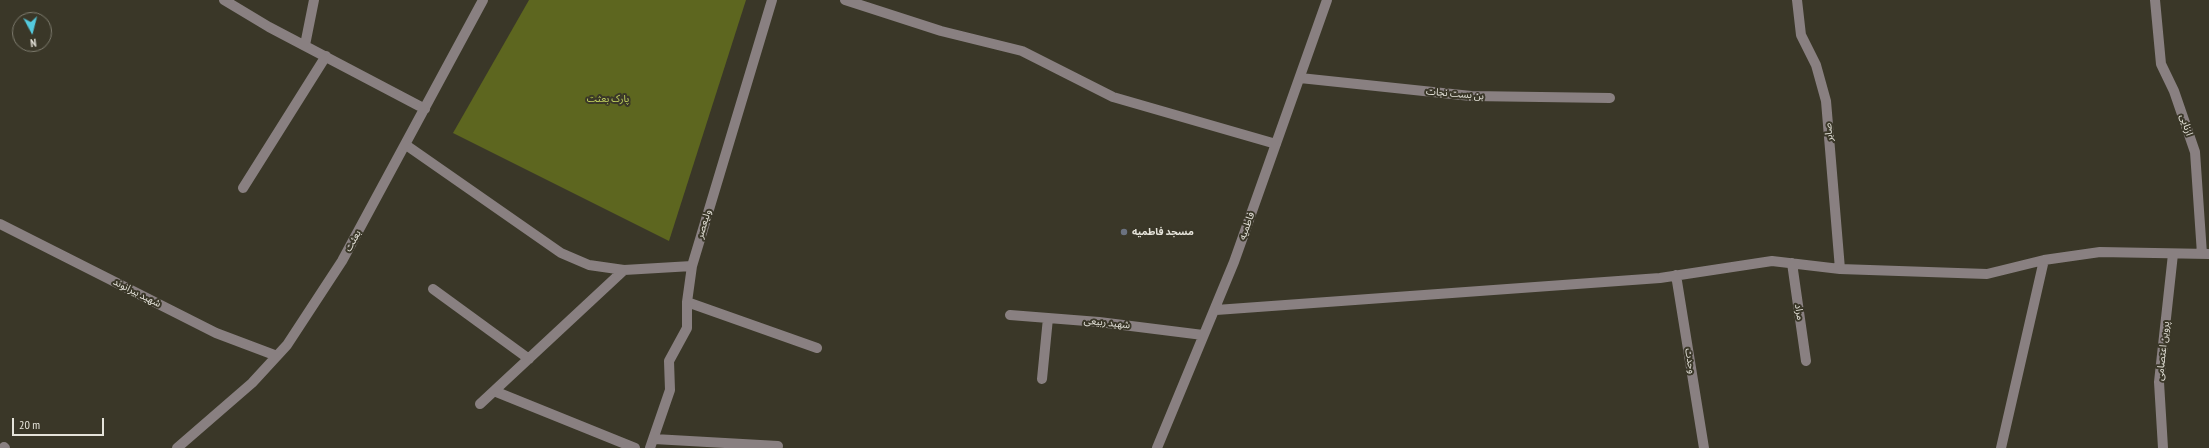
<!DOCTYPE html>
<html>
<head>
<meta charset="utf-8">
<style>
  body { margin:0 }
  #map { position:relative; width:2209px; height:448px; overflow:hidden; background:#3a3728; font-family:"PT Sans Narrow",sans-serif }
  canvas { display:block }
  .north { position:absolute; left:12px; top:12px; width:40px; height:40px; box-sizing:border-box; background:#3a3728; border:1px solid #7e7c6f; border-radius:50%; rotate:173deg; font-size:11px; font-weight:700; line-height:16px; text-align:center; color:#e5e3da }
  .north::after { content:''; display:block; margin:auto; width:14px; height:18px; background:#54cade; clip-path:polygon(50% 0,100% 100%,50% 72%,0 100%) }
  .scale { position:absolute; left:12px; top:418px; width:92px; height:18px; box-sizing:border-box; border:2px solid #e5e3da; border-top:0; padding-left:5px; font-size:12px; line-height:14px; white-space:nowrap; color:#e5e3da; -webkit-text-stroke:3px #3a3728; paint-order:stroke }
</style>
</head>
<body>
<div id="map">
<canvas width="2209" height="448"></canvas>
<div class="north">N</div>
<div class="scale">20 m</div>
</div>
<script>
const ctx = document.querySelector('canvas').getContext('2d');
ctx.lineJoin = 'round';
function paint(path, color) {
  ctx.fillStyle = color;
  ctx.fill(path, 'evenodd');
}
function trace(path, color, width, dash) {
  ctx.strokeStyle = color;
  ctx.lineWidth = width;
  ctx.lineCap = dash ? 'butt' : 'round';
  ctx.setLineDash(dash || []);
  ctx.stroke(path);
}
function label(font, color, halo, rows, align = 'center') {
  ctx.font = font + ' "PT Sans Narrow","Noto Sans Arabic",sans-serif';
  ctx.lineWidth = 4;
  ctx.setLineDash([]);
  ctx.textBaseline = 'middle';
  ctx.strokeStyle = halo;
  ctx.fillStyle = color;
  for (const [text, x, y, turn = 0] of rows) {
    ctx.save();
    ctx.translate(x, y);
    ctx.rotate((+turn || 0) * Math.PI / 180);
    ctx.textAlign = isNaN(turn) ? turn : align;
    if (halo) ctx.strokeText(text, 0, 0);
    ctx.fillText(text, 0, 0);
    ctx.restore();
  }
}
paint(new Path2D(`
  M 529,0 L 746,0 L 669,241 L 453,133 Z`), '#5d661f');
trace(new Path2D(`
  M 224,0 L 269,27 L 425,109
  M 845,0 L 941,31 L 1022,51 L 1113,97 L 1276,144
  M 1797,0 L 1801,35 L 1816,65 L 1826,101 L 1840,269
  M 2155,0 L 2161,64 L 2174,91 L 2195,152 L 2202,254
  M 305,45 L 314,0
  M 1300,78 L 1471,96 L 1610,98
  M 406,145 L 561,253 L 589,265 L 624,270 L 692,266
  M 243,188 L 326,56
  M 0,224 L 216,333 L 277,356
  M 1792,263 L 1806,361
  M 1676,275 L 1704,448
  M 433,289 L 529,359
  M 687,302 L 817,348
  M 1216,310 L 1660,278 L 1772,261 L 1840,269 L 1987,274 L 2044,260 L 2100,252 L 2209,254
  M 1010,315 L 1099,322 L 1203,335
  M 1042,379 L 1048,318
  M 494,391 L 635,448
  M 480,404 L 624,270
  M 654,439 L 778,446
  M 4,447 L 5,448
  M 177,448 L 252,383 L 287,345 L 342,261 L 483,0
  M 650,448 L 670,390 L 669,361 L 687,328 L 687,302 L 692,266 L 772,0
  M 1157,448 L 1234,262 L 1327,0
  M 2001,448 L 2044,260
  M 2163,448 L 2159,382 L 2173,254`), '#898081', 10);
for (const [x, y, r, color] of [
  [1124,232,4,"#6b7280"]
]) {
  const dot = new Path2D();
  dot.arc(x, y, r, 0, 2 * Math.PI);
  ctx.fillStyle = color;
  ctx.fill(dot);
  trace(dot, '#3a3728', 1.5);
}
label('10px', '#e5e3da', '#3a3728', [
  ["بن بست نجات",1455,94,5],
  ["ازنایی",2186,125,72],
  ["صابر",1829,132,-95],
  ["ولیعصر",704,224,-73],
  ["فاطمیه",1247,226,-70],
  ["بعثت",353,241,-61],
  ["شهید بیرانوند",137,293,27],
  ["مراد",1799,312,82],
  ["شهید ربیعی",1107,323,6],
  ["پروین اعتصامی",2163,351,-84],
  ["وحدت",1690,361,81]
]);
label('10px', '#c3d45f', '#3a3728', [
  ["پارک بعثت",608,99]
]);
label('bold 10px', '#e5e3da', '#3a3728', [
  ["مسجد فاطمیه",1132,232]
], 'left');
</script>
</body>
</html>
